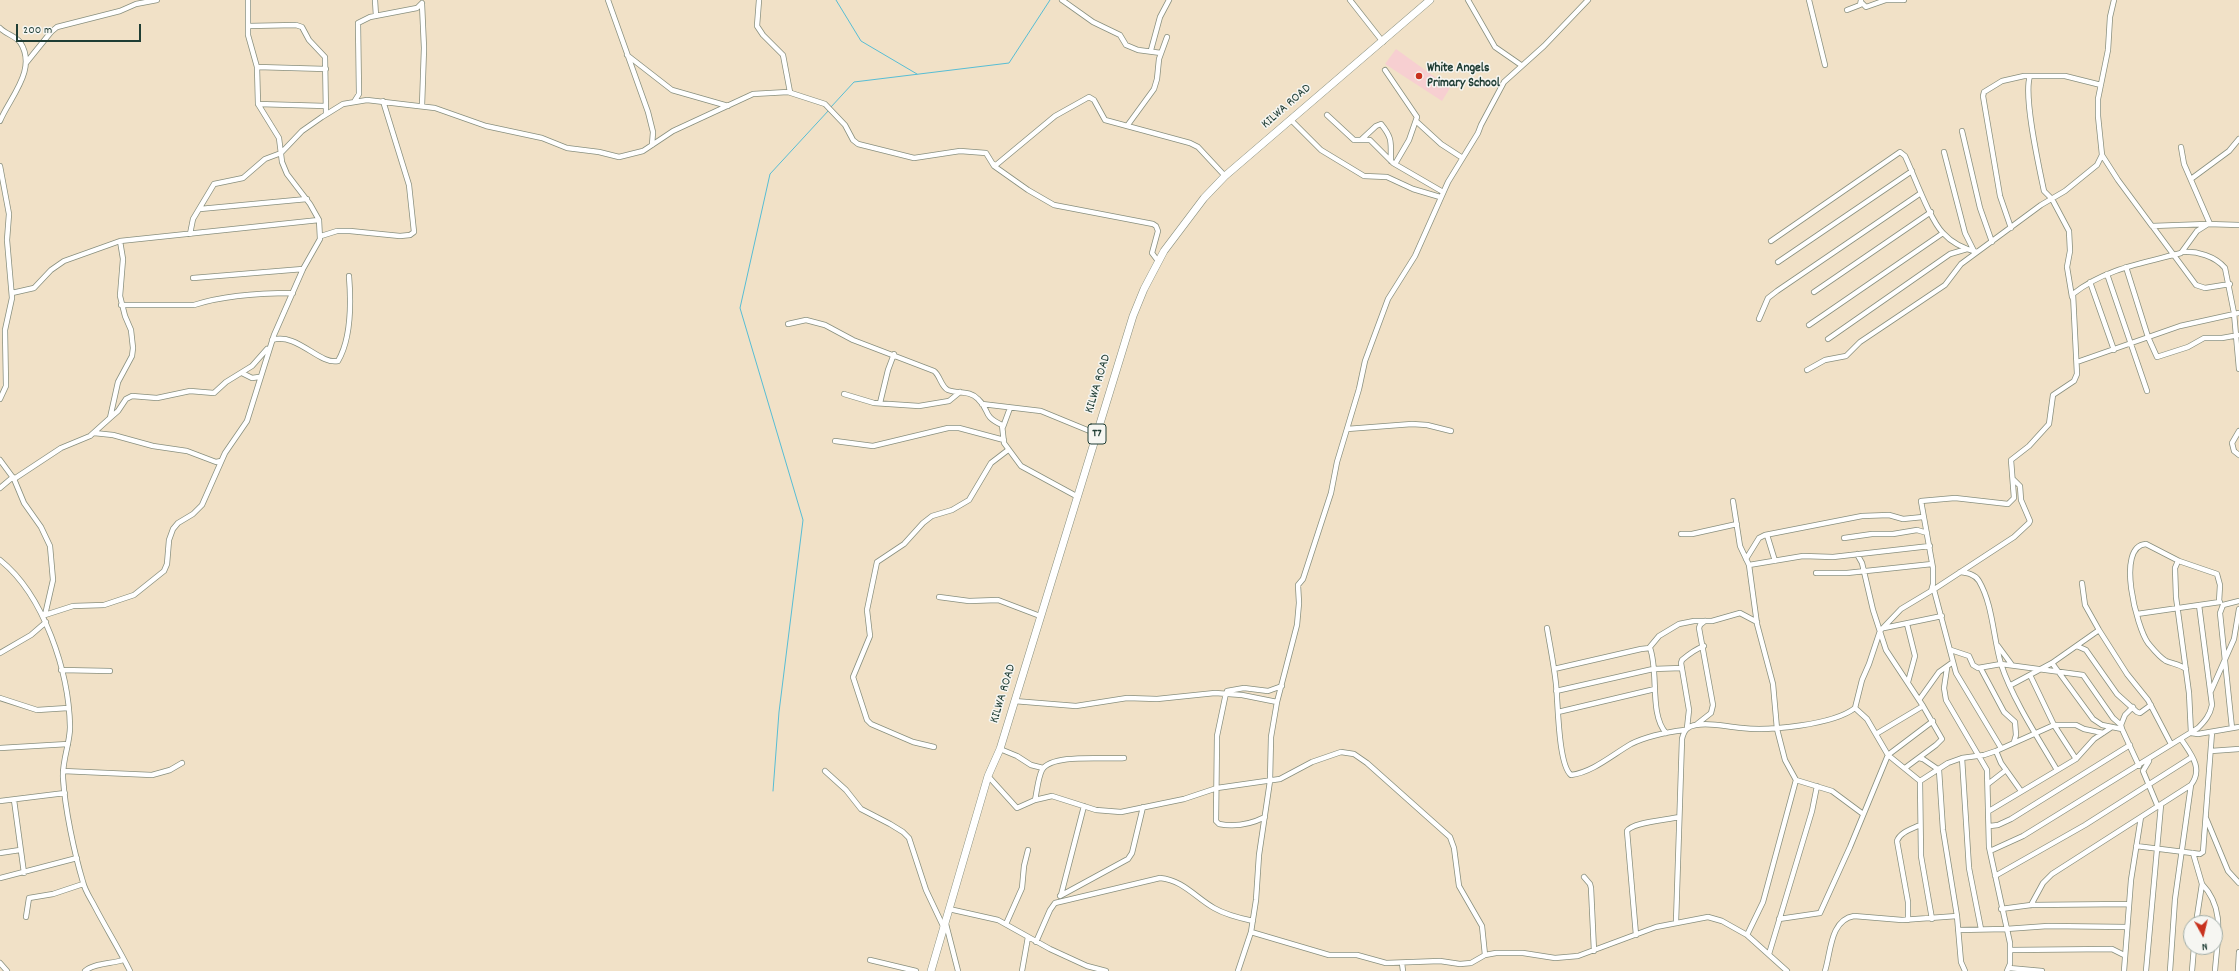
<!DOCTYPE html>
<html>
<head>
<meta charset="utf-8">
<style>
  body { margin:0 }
  #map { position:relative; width:2239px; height:971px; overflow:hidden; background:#f1e1c7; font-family:Dekko,sans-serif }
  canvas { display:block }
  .north { position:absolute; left:2183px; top:915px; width:40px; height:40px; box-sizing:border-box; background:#f6f6f2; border:1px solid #a0aca6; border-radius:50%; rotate:172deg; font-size:11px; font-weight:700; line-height:16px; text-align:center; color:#1f3d34 }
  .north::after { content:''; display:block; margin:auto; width:14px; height:18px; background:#c8321e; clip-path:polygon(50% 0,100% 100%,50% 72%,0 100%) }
  .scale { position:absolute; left:16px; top:24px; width:125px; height:18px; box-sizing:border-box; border:2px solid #1f3d34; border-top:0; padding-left:5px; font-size:12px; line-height:14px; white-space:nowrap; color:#1f3d34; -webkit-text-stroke:3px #f6f6f2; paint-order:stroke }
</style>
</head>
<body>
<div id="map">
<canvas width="2239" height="971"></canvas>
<div class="north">N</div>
<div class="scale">200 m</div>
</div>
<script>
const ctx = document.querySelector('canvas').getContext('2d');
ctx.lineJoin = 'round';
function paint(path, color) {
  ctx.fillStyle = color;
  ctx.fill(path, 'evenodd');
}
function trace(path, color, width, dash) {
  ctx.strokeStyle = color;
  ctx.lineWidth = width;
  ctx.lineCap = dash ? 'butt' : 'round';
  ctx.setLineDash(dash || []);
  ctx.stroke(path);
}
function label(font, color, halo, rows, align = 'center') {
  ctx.font = font + ' Dekko,sans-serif';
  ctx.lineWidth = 3;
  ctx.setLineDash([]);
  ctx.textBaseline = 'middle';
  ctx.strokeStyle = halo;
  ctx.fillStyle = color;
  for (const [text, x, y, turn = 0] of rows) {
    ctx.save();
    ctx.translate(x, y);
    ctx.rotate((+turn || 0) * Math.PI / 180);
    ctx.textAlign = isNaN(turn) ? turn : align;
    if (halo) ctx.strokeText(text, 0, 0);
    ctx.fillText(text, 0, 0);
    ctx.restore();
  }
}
paint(new Path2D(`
  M 1396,49 L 1450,88 L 1442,101 L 1385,64 Z`), '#f7cfd1');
trace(new Path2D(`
  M 836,0 L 861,41 L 917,74
  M 831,107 L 854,82 L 1009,63 L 1050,0
  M 773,791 L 779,712 L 803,520 L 740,308 L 770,174 L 829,110`), '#57bdd4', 1);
const minor = new Path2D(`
  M 375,0 L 376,16
  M 608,0 L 648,112 L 653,132 L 652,145
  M 759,0 L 757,26 L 763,35 L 783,55 L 790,92
  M 1062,0 L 1093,22 L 1120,35 L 1126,45 L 1138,50 L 1161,53
  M 1350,0 L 1383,42
  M 1468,0 L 1495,47 L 1521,65
  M 1809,0 L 1825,65
  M 1861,2 L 1866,7 L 1886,0 L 1904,0
  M 422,4 L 424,48 L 422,106
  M 1847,10 L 1860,5 L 1861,0
  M 248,26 L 296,25 L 302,27 L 309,40 L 325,57 L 326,114
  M 0,28 C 6,34 15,36 20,42 C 38,69 10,97 0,121
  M 1151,50 L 1160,17 L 1169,0
  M 627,55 L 672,90 L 728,106
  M 26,63 L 51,32 L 57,27 L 120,11 L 136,4 L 157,0
  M 257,67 L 326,69
  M 1385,70 L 1417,117 L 1409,140 L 1395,164
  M 2030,76 C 2023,96 2039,167 2044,191 L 2052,199 L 2069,231 L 2070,251 L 2067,267 L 2072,297
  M 354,102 L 359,94 L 358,23 L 370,17 L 417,8 L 422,3
  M 258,104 L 326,106
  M 1327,115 L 1354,140 L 1370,140 L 1393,163 L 1443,192
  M 1291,120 L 1321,150 L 1364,176 L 1387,177 L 1413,189 L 1440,197
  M 1417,122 L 1441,144 L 1461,157
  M 1127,126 L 1154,89 L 1157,79 L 1159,59 L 1167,37
  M 1962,131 L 1980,208 L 1992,242
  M 1362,139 L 1376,126 L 1381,124 C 1394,140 1390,143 1391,161
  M 2181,147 L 2184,164 L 2210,224
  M 1944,152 L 1965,233 L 1974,251
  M 2102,155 L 2118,180 L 2152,226 L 2207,224
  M 993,164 L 996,165 L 1055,116 L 1089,97 L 1094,100 L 1105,120 L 1190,143 L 1198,147 L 1225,176
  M 0,166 L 9,214 L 7,240 L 12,298 L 5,330 L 6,386 L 0,399
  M 2191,179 L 2229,151 L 2239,139
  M 200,209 L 307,199
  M 2153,227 L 2196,285 L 2205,288 L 2230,284
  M 2011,228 L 2000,196 L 1983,96 L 1984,92 L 2002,81 L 2024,76 L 2065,76 L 2101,85
  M 190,234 L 193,219 L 214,184 L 243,178 L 265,159 L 281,153 L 302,131 L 322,117 L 343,104 L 367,100 L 435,108 L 486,126 L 542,138 L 567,148 L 599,152 L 619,157 L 643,151 L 673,131 L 753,94 L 788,92 L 825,104 L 845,125 L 853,140 L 858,144 L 914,158 L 960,151 L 986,153 L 994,166 L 1028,190 L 1054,205 L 1153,224 L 1156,226 L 1158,231 L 1152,253 L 1158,261
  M 321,236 L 337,231 L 350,231 L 400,236 L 410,235 L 414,232 L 409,185 L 383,101
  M 1771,241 L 1900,152 L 1905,156 C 1914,175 1930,220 1943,233 C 1952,243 1965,249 1977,252
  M 2182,252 C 2197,251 2215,256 2225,268 L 2234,313 L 2239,369
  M 1778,262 L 1912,171
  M 2126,267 L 2148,337 L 2157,357 L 2188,347 L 2204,338 L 2222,338 L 2239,335
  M 2107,274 L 2147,391
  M 193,278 L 303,269
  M 2090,282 L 2114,350
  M 1814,292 L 1931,212
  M 12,293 L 34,288 L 51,270 L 64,261 L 120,241 L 319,220
  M 121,305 L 194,305 C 225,295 260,293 293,293
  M 1759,319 L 1768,298 L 1777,291 L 1921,193
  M 788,324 L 806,320 L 825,325 L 853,340 L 934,371 C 940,375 941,387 948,390 C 959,394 969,390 978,399 C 991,411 981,415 1002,425 L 1004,443 L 1021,466 L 1078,497
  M 1809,325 L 1943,233
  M 1828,339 L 1950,254 L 1967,249
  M 272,340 C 297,332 319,365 338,361 C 351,339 351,301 349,276
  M 2077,362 L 2180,326 L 2239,313
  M 1807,370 L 1825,360 L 1846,356 L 1860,342 L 1945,285 L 1961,264 L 2041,205 L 2065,191 L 2097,165 L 2102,155 L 2098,116 L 2098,99 L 2108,50 L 2110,17 L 2114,0
  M 242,373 L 252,378 L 259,377
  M 844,394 L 874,403 L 919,406 L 949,401 L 960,392
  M 880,403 L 888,370 L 894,354
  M 982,404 L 1041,411 L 1097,434
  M 110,418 L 118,411 L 126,399 L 132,396 L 157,398 L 190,391 L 214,393 L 226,382 L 252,366 L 267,349
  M 1003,427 L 1010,408
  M 1347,429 L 1412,424 L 1427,425 L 1451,431
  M 2239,431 L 2232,443 L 2234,451 L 2239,455
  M 94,433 L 113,435 L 153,446 L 187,451 L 216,462 L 221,461
  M 835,441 L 873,446 L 948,428 L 959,428 L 1004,440
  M 0,460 L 14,479 L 24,503 L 41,527 L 50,546 L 53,580 L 45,615
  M 14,479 L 61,448 L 90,436 L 110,418 L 118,382 L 132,356 L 133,348 L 131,330 L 125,316 L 120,296 L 123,259 L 120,241
  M 0,488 L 13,477
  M 1733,501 L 1740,546 L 1749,565 L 1757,624 L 1773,684 L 1777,729 L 1785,760 L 1796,780 L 1832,791 L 1863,814
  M 1681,534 L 1692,534 L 1737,524
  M 1767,535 L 1775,561
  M 1844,538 L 1872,534 L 1893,534 L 1917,530 L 1927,533
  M 1857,554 L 1862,563 L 1873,610 L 1886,650 L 1923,706 L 1942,739 L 1936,745 L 1905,768
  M 1746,559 L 1759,538 L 1765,535 L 1862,516 L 1889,515 L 1903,519 L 1923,517
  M 0,560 C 44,595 69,672 70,727 C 70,744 62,760 63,778 C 65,809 74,852 83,882 C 85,891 91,899 95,907 C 106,928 119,949 130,971
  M 2178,561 L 2175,568 L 2176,597 L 2189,693 L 2191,733 L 2198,734 L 2239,727
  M 1749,565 L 1803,556 L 1833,557 L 1930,546
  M 1960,572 C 1967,573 1975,574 1979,581 C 1993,605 1993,637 2001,664 C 2012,698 2038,738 2057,770
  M 1816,573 L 1847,573 L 1932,564
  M 2082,583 L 2085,605 L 2099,630 L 2127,674 L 2148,700 L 2171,744
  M 1933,590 L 2014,537 L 2029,523 L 2030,521 L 2021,500 L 2020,486 L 2013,479
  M 1934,590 L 1956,673 L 2001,748
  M 939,597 L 969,601 L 998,600 L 1040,616
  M 42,614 L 45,615 L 73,606 L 104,605 L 134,595 L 164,571 L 167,564 L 169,540 L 173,529 L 178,523 L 193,514 L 202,505 L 225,453 L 247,421 L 274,335 L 303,269 L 320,239 L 319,220 L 310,204 L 287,174 L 282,162 L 279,138 L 258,104 L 257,67 L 248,35 L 248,0
  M 2137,614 L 2220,602
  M 1907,624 L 1915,656 L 1908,682
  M 1547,628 C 1550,646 1554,665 1556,684 C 1558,701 1558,765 1571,775 C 1593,772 1612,755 1631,744 C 1647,736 1668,732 1685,730
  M 1884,628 L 1942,616
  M 1998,646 L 2012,665
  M 2077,646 L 2086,650 L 2117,694 L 2137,712 L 2140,713 L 2151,705
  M 1649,648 L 1659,636 L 1679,624 L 1694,621 L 1712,621 L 1740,613 L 1757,622
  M 1951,650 L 1969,656 L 1973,665 L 1978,668 L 2001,664 L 2083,675 L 2113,718 L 2121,725 L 2122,729
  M 0,653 L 31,635 L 46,622
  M 2052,663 L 2093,719 L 2102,725 L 2122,729 L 2139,766
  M 1947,668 L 1944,688 L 1946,700 L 1987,770 L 1989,847 L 2010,943 L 2010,964 L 2007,971
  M 1554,669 L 1641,649 L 1650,648 C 1659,672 1649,714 1666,733
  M 1981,669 L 2004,712 L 2015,722 L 2016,735 L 2014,742
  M 2186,669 C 2179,664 2173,664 2166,661 C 2159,657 2153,649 2148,643 C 2137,628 2115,546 2146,544 L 2179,561 L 2217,574 L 2220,585 L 2219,602
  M 61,670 L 110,671
  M 2030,675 L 2054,725 L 2076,759
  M 2011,685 L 2052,663 L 2099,630
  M 1227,691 L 1244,688 L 1268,691 L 1282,686
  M 1556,691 L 1653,669 L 1682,668
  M 2211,691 L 2234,639 L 2239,609
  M 1226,693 L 1217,736 L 1216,821 L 1219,824 C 1234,827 1251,824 1265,817
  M 0,698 L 37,710 L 68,708
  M 1919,700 L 1939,672 L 1953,662
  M 1014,701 L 1076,706 L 1127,698 L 1157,699 L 1215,693 L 1242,695 L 1277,702
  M 1855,708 L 1867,719 L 1888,755 L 1920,781 L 1948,763 L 1962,758 L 1984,755 L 1996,751 L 2054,725 L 2076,725 L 2084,729 L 2103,733
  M 1558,712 L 1655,689
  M 1697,724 L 1711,713 L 1713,705 L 1699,628 L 1700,625 L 1705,621
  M 2121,725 L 2125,715 L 2133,707
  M 1687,728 L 1689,710 L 1681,663 L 1682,660 C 1689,654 1696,649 1704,646
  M 2232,728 L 2220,613 L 2223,605 L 2239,601
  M 1876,734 L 1923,706
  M 934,747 L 913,742 L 871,724 L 867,720 L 853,677 L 870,636 L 867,610 L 877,562 L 904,544 L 923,523 L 932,516 L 952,510 L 969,500 L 991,463 L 1008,450
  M 0,748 L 68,744
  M 1000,749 L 1017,756 L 1031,765 L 1043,768
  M 1996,751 L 2001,763 L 2021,791
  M 2211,751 L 2239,749
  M 1919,758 L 1923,759 L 1939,770 L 1943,830 L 1957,916 L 1961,962 L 1965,971
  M 1962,758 L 1969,868 L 1981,929
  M 2149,761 L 2143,771 L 2158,807
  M 63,771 L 152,775 L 170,770 L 182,763
  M 825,771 L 846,790 L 861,809 L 890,824 L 903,832 L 909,838 L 926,890 L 944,928
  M 988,776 L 1017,808 L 1035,800 L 1052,796 L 1096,810 L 1121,812 L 1184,799 L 1217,788 L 1280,779 L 1312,762 L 1341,752 L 1354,754 L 1367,763 L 1450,837 L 1454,848 L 1459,886 L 1482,926 L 1485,955
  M 1920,781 L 1921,856 L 1932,919
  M 1988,784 L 2006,770
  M 14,800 L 24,873
  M 1035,800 C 1037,791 1038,778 1042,770 C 1052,753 1106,760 1124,758
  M 0,801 L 65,793
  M 1989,811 L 2076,759 L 2094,739 L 2112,727
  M 2206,818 L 2228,871 L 2239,883
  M 1990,826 L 1998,825 L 2011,819 L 2130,745
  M 2136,846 L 2200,854 L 2203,852 L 2212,732
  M 1990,851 L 2023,836 L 2198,728 C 2205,721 2210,715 2212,705 L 2199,605
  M 0,853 L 20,850
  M 2193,853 L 2202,884 L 2196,923
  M 1995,876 L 2085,825 L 2192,757
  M 1584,877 L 1590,884 L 1591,888 L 1594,951
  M 0,878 L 77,858
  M 2202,884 C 2226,909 2217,940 2215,971
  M 1061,895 L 1084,806
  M 1060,896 L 1128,859 L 1132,853 L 1143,807
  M 2031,905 L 2043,883 L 2052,874 L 2191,785 C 2204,768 2190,753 2181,739
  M 949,909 L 998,920 L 1050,949 L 1087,966 L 1106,971
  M 2001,909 L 2031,905 L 2128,904
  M 26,917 L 29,898 L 53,894 L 83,884
  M 1779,919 L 1820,913 L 1850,847 L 1888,755 L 1933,721
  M 1908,920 L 1908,902 L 1897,841 C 1900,832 1912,829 1920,825
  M 1676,922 L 1682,739 C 1684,730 1688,726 1696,725 C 1711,722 1726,727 1742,728 C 1769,731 1833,725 1855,708 L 1862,680 L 1869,664 L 1880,631 L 1901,609 L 1931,591 L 1933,584 L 1933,568 L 1921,501 L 1955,498 L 2008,504 L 2014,498 L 2011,460 L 2029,446 L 2049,424 L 2053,395 L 2074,381 L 2077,374 L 2073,294 C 2104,269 2143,263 2181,253 L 2197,231 L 2208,224 L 2239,225
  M 946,924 L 958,971
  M 1006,924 L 1022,888 L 1024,866 L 1028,850
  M 1958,930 L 2006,929 L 2048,926 L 2127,927
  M 1251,932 L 1329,955 L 1357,955 L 1386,963 L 1440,961 L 1460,964 L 1471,963 L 1485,955 L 1496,953 L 1523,953 L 1555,958 L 1578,956 L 1656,927 L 1708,917 L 1722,921 L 1747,935 L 1787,971
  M 1636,935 L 1627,831 C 1632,822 1667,820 1679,817
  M 1747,935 L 1763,902 L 1796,780
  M 1036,942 L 1050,910 L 1055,903 L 1160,878 C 1183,880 1196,898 1214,908 C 1226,915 1239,918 1253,921
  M 2010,950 L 2112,949 L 2124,955
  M 1769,954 L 1812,811 L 1817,786
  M 870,960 L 916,971
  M 0,963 L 7,971
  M 1402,963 L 1403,971
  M 2009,968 L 2042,971
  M 85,971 C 94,963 111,964 123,960
  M 1022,971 L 1028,937
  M 1238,971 L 1251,932 L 1256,900 L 1259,855 L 1270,781 L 1271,737 L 1277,702 L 1297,625 L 1299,603 L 1298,585 L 1303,579 L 1331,493 L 1337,462 L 1359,389 L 1365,361 L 1388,299 L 1415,256 L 1448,182 L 1478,133 L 1481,125 L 1504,82 L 1544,46 L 1588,0
  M 1825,971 C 1831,952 1830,920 1854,916 L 1902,920 L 1957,916
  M 2124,971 L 2131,880 L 2141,817
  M 2146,971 L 2161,805
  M 2170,971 L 2175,899 L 2191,785
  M 2192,971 L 2194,947
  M 2238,971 L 2239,952`);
const highway = new Path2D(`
  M 931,971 L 988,776 L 1000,749 L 1133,316 L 1144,289 L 1164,251 L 1204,198 L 1225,176 L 1430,0`);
trace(minor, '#888f7e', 6);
trace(highway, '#888f7e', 8);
trace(minor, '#fff', 4.5);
trace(highway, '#fff', 7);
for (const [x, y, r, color] of [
  [1419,76,4,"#c8321e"]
]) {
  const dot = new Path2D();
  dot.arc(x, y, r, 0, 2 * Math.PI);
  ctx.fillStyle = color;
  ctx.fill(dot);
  trace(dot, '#f6f6f2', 1.5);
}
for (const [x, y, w] of [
  [1097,434,18]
]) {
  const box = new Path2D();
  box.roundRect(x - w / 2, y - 10, w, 20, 3);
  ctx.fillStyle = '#f6f6f2';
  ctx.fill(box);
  trace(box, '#1f3d34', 1);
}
label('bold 12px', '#1f3d34', null, [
  ["T7",1097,434]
]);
label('bold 13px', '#1f3d34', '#f6f6f2', [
  ["White Angels",1427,69],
  ["Primary School",1427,84]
], 'left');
label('13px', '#1f3d34', '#f6f6f2', [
  ["KILWA ROAD",1287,107,-41],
  ["KILWA ROAD",1099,384,-73],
  ["KILWA ROAD",1004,694,-73]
]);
</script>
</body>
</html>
